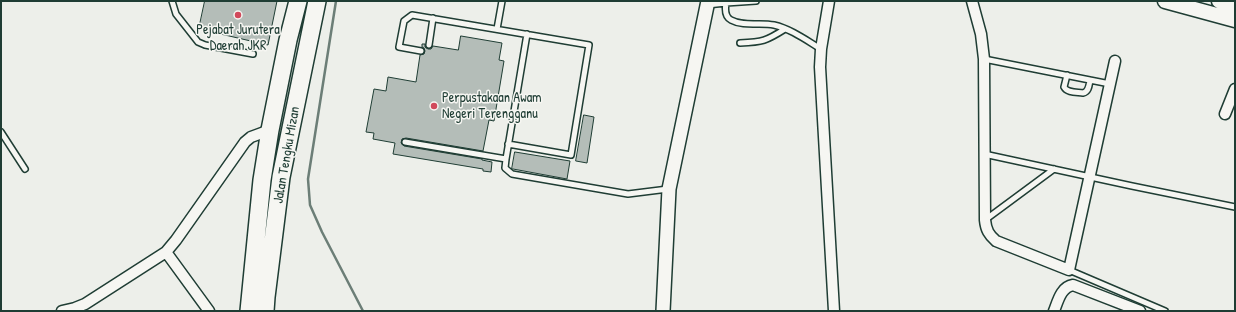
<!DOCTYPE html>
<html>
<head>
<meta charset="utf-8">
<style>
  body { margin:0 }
  #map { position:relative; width:1236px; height:312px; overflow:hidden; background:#edefea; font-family:"Patrick Hand",sans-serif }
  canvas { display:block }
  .frame { position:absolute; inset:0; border:2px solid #1f3d34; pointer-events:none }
</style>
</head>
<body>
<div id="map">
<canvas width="1236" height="312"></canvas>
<div class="frame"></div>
</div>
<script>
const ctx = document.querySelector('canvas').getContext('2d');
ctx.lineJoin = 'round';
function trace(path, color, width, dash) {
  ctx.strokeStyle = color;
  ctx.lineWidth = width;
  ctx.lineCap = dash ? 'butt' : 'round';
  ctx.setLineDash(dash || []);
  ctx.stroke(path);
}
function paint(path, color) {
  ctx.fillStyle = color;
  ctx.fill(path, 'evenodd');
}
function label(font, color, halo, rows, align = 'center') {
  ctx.font = font + ' "Patrick Hand",sans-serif';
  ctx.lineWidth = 3;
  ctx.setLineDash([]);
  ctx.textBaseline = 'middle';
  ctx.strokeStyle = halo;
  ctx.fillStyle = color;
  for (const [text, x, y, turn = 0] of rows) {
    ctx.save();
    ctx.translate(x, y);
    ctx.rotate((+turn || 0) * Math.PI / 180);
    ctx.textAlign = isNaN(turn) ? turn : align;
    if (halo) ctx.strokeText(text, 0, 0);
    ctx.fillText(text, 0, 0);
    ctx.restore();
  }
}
trace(new Path2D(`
  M 336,1 L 308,179 L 310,205 L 322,232 L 363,311`), '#6c7e77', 2.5);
const building = new Path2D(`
  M 205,1 L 277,1 L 268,45 L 199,29 Z
  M 461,36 L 502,43 L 499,60 L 504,61 L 494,121 L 489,120 L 483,151 L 406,138 L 402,139 L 401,143 L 404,146 L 482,159 L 482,160 L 492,162 L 491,172 L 483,171 L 483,169 L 393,154 L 395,143 L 373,139 L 374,133 L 366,132 L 374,89 L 386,91 L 388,77 L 416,82 L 420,55 L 424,54 L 425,51 L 424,48 L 422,47 L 422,44 L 425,44 L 425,47 L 428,49 L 431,49 L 433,46 L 458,50 Z
  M 584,115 L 594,117 L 587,163 L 576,161 Z
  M 515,152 L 570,161 L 567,179 L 513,169 L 512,169 Z`);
paint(building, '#b4bdb8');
trace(building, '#1f3d34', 1);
const service = new Path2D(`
  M 172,1 L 176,14 L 198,42 L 205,45 L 253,54
  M 756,1 L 726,3 C 725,9 725,17 731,20 C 744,27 760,22 774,25 C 791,29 806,40 821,49
  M 707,5 L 726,3
  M 497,29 L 502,1
  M 740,43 C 763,42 766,41 785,29
  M 429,45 L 433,18
  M 421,51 L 399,47 L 404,21 L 412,15 L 589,45 L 571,155 L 508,144
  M 984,59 L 1110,84
  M 1067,75 L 1064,87 C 1067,93 1077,92 1083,93 C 1089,92 1089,85 1090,80
  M 1,132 L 25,169
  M 405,142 L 506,159 L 527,34
  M 984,154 L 1132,186 L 1235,207
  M 506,159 L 505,168 L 512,174 L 628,194 L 668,189
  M 985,220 L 1054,169
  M 1069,270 L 1165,311`);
const minor = new Path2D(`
  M 829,1 L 821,49 L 820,67 L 834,311
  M 972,1 L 981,34 L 984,59 L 985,220 C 986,230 989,235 996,241 L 1069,270 L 1115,61
  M 1225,114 L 1235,89
  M 166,252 L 209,311
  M 62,311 L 75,308 L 85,304 L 166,252 L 176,240 L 245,142 L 251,137 L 270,130
  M 1054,311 C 1058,301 1061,287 1073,285 L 1140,311`);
const tertiary = new Path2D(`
  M 663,311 L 669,189 L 708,1`);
const secondary = new Path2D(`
  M 1165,1 L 1235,20
  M 1219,1 L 1235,6`);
const trunk = new Path2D(`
  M 249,311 L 262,180 L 270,130 L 288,40 L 298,1
  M 265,311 L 266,297 L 281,177 L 317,1`);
trace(service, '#1f3d34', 8);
trace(minor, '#1f3d34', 13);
trace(tertiary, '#1f3d34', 16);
trace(secondary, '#1f3d34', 17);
trace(trunk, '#1f3d34', 20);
trace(service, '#f6f6f2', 5);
trace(minor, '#f6f6f2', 10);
trace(tertiary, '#f6f6f2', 13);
trace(secondary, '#f6f6f2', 14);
trace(trunk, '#f6f6f2', 17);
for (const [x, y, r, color] of [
  [238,15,4,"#d1495b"],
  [434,106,4,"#d1495b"]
]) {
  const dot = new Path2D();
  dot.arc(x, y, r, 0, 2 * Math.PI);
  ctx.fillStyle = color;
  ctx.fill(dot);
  trace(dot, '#f6f6f2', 1.5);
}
label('14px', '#1f3d34', '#f6f6f2', [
  ["Pejabat Jurutera",238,30],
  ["Daerah JKR",238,46],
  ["Perpustakaan Awam",442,98,"left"],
  ["Negeri Terengganu",442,114,"left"]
]);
label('14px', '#1f3d34', '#f6f6f2', [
  ["Jalan Tengku Mizan",287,155,-80]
]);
</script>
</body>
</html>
